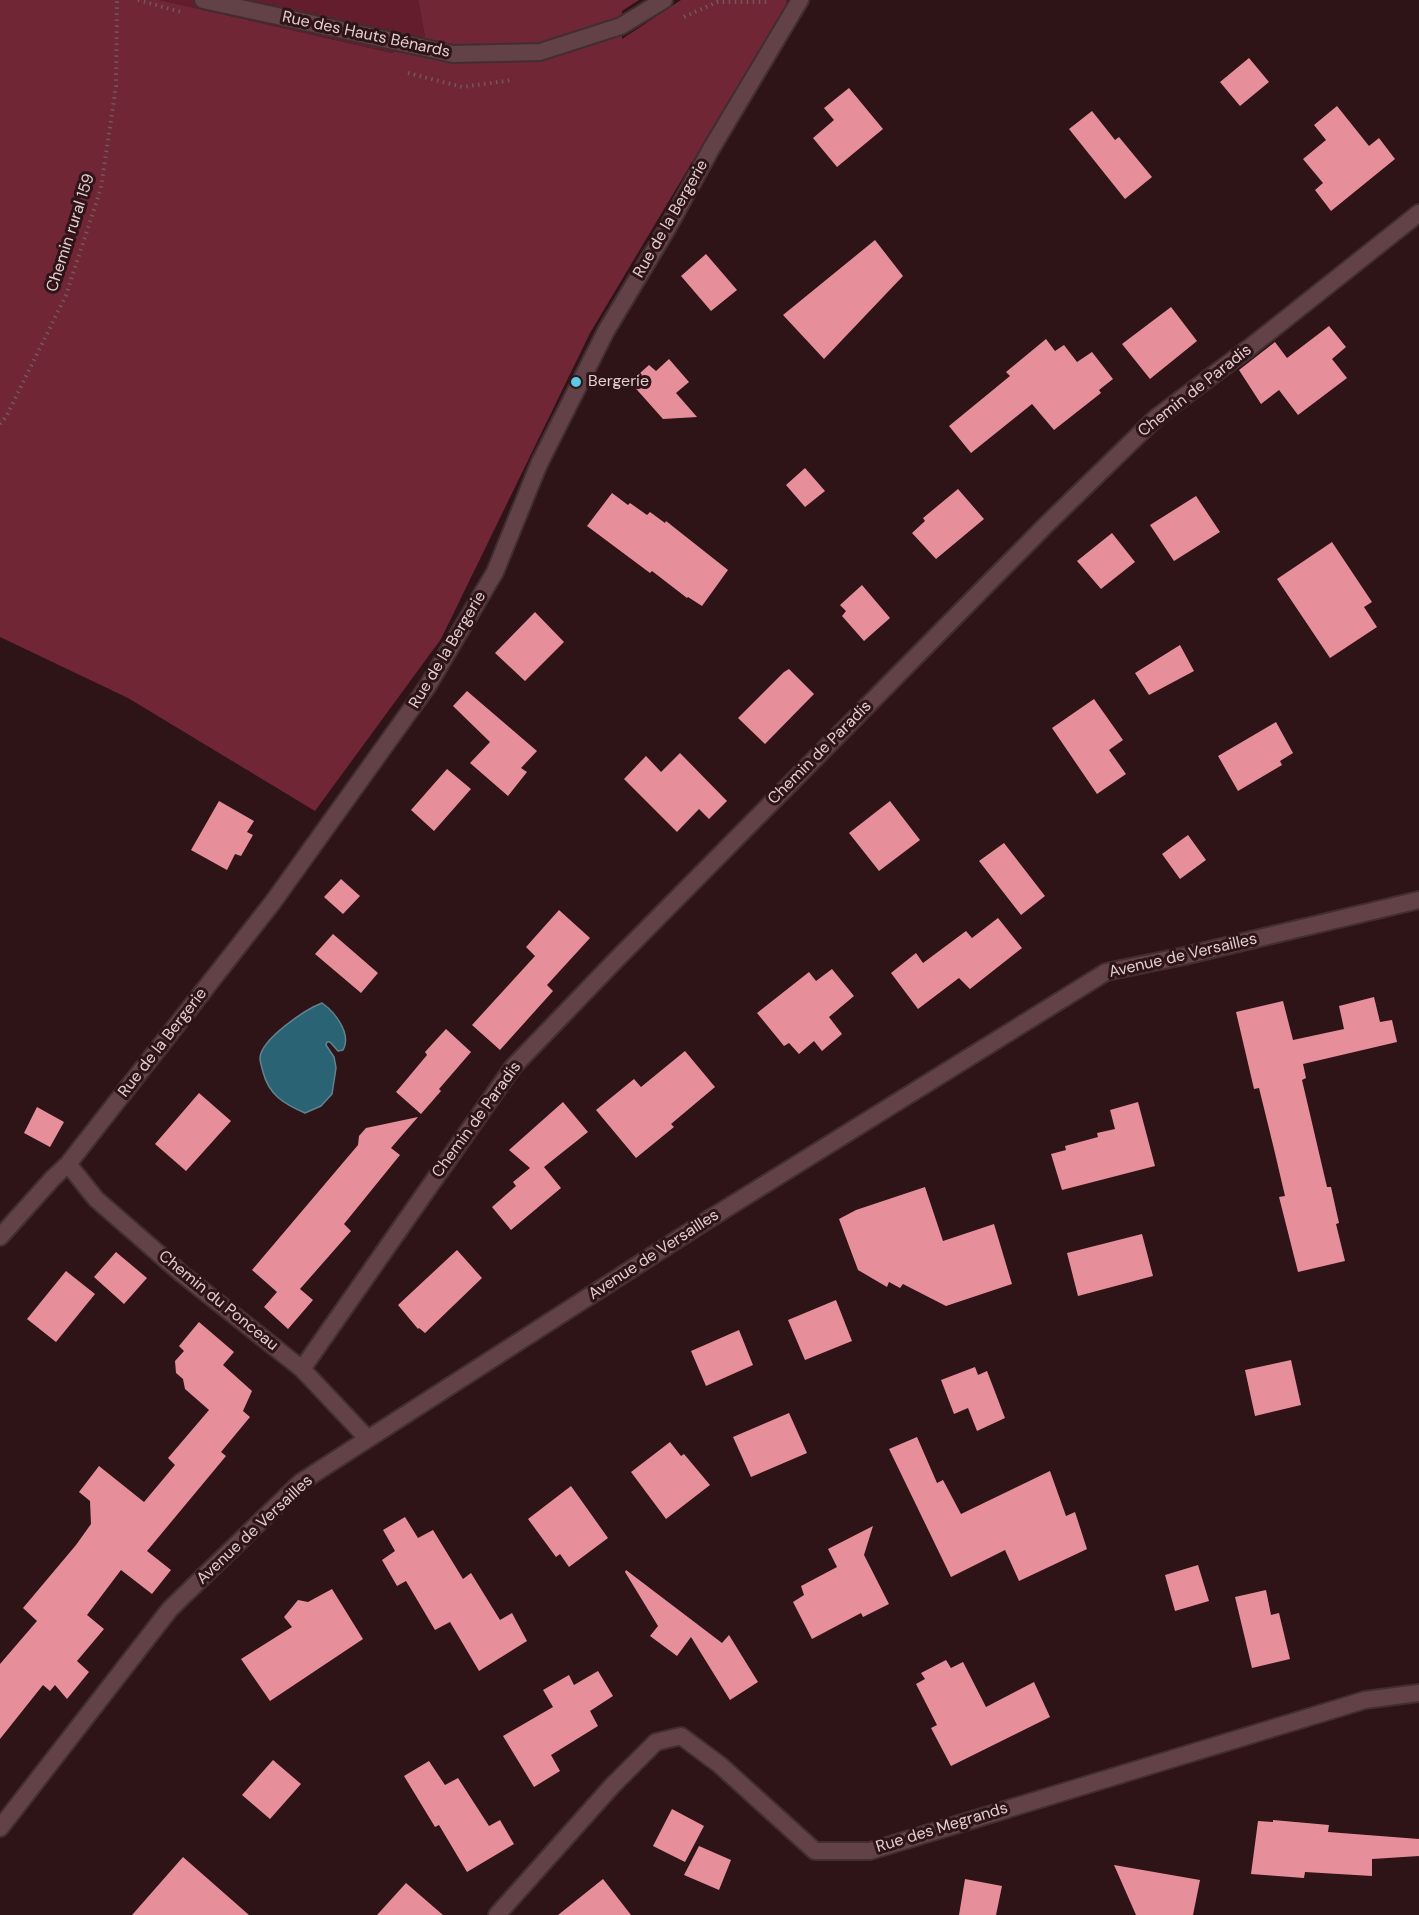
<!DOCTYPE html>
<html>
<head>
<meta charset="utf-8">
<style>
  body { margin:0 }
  canvas { display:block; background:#2e1317 }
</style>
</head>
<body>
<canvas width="1419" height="1915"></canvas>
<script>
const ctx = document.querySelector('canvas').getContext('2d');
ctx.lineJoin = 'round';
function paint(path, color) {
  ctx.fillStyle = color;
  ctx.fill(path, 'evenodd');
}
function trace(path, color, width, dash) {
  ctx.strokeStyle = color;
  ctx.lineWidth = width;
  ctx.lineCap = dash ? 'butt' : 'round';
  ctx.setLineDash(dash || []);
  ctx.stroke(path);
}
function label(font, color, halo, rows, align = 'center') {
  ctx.font = font + ' "DM Sans",sans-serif';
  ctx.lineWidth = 6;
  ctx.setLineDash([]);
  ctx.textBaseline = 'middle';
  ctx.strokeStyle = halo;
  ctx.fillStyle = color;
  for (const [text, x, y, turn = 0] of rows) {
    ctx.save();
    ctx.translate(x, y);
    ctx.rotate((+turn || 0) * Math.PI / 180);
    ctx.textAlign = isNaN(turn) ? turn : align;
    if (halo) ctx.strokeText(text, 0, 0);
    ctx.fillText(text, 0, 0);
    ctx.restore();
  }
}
paint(new Path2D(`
  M 160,0 L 418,0 L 425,37 L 392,53 Z`), '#631d2c');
paint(new Path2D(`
  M 0,0 L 160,0 L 392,53 L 425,37 L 418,0 L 639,0 L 622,11 L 622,39 L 681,0 L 787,0 L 786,5 L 590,333 L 441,639 L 315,811 L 128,698 L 0,637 Z`), '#712635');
const water = new Path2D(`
  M 322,1003 C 335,1012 352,1034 343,1050 L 338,1051 L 330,1042 L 327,1042 L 326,1045 L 334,1057 L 336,1068 L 332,1094 L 321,1106 L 305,1113 C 284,1104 269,1095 263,1072 C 262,1068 260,1062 260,1058 C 261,1039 306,1009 322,1003 Z`);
paint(water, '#2a6373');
trace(water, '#61838f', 1.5);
paint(new Path2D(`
  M 1249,58 L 1269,82 L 1240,106 L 1220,82 Z
  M 849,88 L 883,129 L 837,167 L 813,138 L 834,120 L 824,108 Z
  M 1337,106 L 1369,146 L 1379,138 L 1395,159 L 1331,211 L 1315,190 L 1323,183 L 1303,159 L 1326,140 L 1314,125 Z
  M 1092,111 L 1115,140 L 1119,137 L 1152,177 L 1125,199 L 1069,129 Z
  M 875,240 L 903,276 L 824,359 L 783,315 Z
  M 706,254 L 737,290 L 711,311 L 681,276 Z
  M 1171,307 L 1197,341 L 1150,379 L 1122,344 Z
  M 1329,326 L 1346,347 L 1332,359 L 1347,378 L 1298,415 L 1279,390 L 1261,404 L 1239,370 L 1275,342 L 1287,358 Z
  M 1046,339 L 1055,351 L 1064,345 L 1077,362 L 1092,352 L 1113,379 L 1099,390 L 1101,393 L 1054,430 L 1032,404 L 971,453 L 949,426 L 1010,376 L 1006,372 Z
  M 669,359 L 689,382 L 676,393 L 697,417 L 663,419 L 630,382 L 649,365 L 656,371 Z
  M 805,468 L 825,491 L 805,507 L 786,485 Z
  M 958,489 L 984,519 L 936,559 L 912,533 L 925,521 L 923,518 Z
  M 612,493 L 628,505 L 630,503 L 647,515 L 650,512 L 665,523 L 666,521 L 728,570 L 702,606 L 688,597 L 687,598 L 652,571 L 650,573 L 587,526 Z
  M 1196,496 L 1220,532 L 1174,561 L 1150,525 Z
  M 1112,533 L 1135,562 L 1101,589 L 1077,561 Z
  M 1332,542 L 1372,602 L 1364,607 L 1377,627 L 1330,658 L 1277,579 Z
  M 862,585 L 890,618 L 864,641 L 842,616 L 846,611 L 840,605 Z
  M 535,612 L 564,642 L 525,681 L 495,653 Z
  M 1180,645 L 1194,671 L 1149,695 L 1135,673 Z
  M 789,669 L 814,694 L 765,744 L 738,718 L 784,672 Z
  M 467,691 L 537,751 L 521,768 L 527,772 L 508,796 L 470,763 L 490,742 L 453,706 Z
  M 1094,699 L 1123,740 L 1109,750 L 1126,774 L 1097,794 L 1052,728 Z
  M 1276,722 L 1293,753 L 1280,761 L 1282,765 L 1238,791 L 1218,756 Z
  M 680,753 L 727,801 L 709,819 L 699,809 L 677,832 L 624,779 L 646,756 L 661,772 Z
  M 447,769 L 471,789 L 434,831 L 411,810 Z
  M 219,801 L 254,821 L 247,832 L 253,835 L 241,856 L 235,854 L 227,870 L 191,850 Z
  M 890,801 L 920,840 L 879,871 L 849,833 Z
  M 1188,835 L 1206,860 L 1180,879 L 1162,854 Z
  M 1004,843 L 1045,896 L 1021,915 L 979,861 Z
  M 341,879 L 360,896 L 343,914 L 324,897 Z
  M 559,910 L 590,938 L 547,985 L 553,991 L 500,1050 L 472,1025 L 535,956 L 526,947 Z
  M 998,918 L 1022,948 L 970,989 L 959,978 L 918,1009 L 891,973 L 916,953 L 923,963 L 966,931 L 972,938 Z
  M 333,934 L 378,973 L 361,993 L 315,954 Z
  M 832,969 L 854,996 L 829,1017 L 842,1034 L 822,1051 L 814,1041 L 799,1054 L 789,1043 L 784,1046 L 757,1013 L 809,972 L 816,981 Z
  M 1374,997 L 1380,1022 L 1392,1020 L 1397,1042 L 1303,1064 L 1306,1078 L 1302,1080 L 1327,1187 L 1331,1187 L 1339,1223 L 1336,1224 L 1345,1261 L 1298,1272 L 1279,1197 L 1285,1196 L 1274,1149 L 1259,1088 L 1254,1089 L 1236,1012 L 1283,1001 L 1293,1040 L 1344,1029 L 1339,1006 Z
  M 446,1029 L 471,1052 L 439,1089 L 441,1091 L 421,1114 L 396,1092 L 427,1055 L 425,1052 Z
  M 685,1051 L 715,1087 L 671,1124 L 674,1127 L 636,1158 L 596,1110 L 634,1079 L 641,1087 Z
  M 199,1093 L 231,1121 L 186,1171 L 155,1144 Z
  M 563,1102 L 588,1132 L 544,1167 L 561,1188 L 511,1230 L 492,1207 L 516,1186 L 513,1182 L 530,1168 L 509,1150 Z
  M 1138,1102 L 1155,1166 L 1062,1190 L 1051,1154 L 1066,1150 L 1065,1146 L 1098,1137 L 1097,1133 L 1115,1129 L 1110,1110 Z
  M 37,1107 L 64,1122 L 50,1147 L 24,1133 Z
  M 418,1117 L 391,1148 L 400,1155 L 344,1224 L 351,1231 L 300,1289 L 313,1300 L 288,1329 L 264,1307 L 277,1292 L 252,1270 L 358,1145 L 359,1136 L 366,1128 Z
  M 925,1187 L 943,1241 L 994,1224 L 1012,1284 L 946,1306 L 903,1284 L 900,1288 L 889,1282 L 887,1287 L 858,1270 L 839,1219 L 856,1210 Z
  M 1142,1234 L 1153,1276 L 1078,1296 L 1067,1253 Z
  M 457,1250 L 482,1278 L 425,1333 L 419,1328 L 418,1329 L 398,1305 Z
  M 116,1252 L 147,1278 L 124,1304 L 94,1277 Z
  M 66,1271 L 95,1294 L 56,1342 L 27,1319 Z
  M 836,1300 L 852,1341 L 805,1360 L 788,1320 Z
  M 199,1322 L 234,1352 L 223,1365 L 252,1391 L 243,1411 L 250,1417 L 221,1452 L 226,1456 L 147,1551 L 171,1570 L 152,1594 L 121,1570 L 87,1615 L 104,1629 L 77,1661 L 89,1672 L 67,1699 L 55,1685 L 50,1691 L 43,1685 L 0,1739 L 0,1664 L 37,1621 L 23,1608 L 76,1545 L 91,1524 L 90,1501 L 79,1492 L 99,1466 L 144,1502 L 175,1465 L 168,1458 L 209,1410 L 185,1389 L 183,1379 L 176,1373 L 175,1361 L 184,1351 L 179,1346 Z
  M 739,1330 L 753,1365 L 706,1386 L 691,1351 Z
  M 1291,1360 L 1301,1405 L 1255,1416 L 1245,1370 Z
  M 975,1367 L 978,1375 L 987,1371 L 1005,1418 L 977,1431 L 968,1408 L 954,1414 L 941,1380 Z
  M 789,1413 L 807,1453 L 751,1477 L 733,1437 Z
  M 917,1437 L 937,1483 L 943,1480 L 961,1514 L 1050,1471 L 1066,1516 L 1075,1512 L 1087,1549 L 1019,1581 L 1005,1550 L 951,1577 L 889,1449 Z
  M 670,1442 L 681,1456 L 684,1454 L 710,1485 L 666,1519 L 631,1472 Z
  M 571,1486 L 608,1538 L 569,1567 L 560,1554 L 556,1557 L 528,1519 Z
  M 405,1517 L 418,1538 L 433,1530 L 463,1579 L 471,1573 L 500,1620 L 512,1613 L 527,1641 L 479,1671 L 450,1622 L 435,1630 L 406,1581 L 397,1586 L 382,1560 L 395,1551 L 383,1530 Z
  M 873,1526 L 864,1555 L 889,1604 L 863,1617 L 861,1613 L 812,1639 L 793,1602 L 804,1595 L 801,1586 L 837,1567 L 828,1549 Z
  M 1198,1565 L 1209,1601 L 1175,1611 L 1165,1575 Z
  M 626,1570 L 722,1643 L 729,1635 L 758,1682 L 730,1700 L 691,1637 L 677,1656 L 650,1636 L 658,1626 L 625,1572 Z
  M 332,1589 L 363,1639 L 270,1701 L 241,1659 L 292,1627 L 284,1617 L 298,1600 L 308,1602 Z
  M 1266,1590 L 1271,1615 L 1279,1613 L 1290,1659 L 1252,1668 L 1235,1597 Z
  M 946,1660 L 951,1668 L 963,1662 L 986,1707 L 1034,1682 L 1050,1717 L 951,1766 L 931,1728 L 937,1725 L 916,1684 L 925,1679 L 921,1673 Z
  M 598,1671 L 613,1696 L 590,1711 L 598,1726 L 551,1755 L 560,1771 L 534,1787 L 503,1736 L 553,1707 L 543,1690 L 569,1675 L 574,1685 Z
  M 273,1760 L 301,1784 L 270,1819 L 242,1795 Z
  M 429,1761 L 445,1785 L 458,1778 L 489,1826 L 500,1820 L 514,1844 L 467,1872 L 439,1825 L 435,1827 L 404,1776 Z
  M 672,1809 L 704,1826 L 685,1862 L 653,1846 Z
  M 1273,1820 L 1329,1825 L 1328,1832 L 1419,1839 L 1419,1856 L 1372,1859 L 1372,1876 L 1305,1872 L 1304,1878 L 1251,1874 L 1258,1821 L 1273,1822 Z
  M 699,1846 L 731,1860 L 719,1890 L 684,1875 Z
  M 183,1857 L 249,1915 L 132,1915 Z
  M 1114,1865 L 1200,1880 L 1193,1915 L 1136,1915 Z
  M 603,1879 L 631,1915 L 558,1915 Z
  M 965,1879 L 1002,1886 L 996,1915 L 959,1915 Z
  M 406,1883 L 443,1915 L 377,1915 Z`), '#e68f9a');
const minor = new Path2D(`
  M 203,0 L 453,54 L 540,52 L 621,26 L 664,0
  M 68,1164 L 96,1199 L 182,1274 L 302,1369 L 368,1439
  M 0,1237 L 53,1178 L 68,1164 L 273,902 L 427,687 L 495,572 L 539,464 L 606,331 L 667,229 L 711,149 L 800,0
  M 302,1369 L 513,1067 L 614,962 L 1048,523 L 1157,417 L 1249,348 L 1419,213
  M 0,1828 L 170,1609 L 301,1482 L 706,1221 L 1106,972 L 1184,956 L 1419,900
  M 497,1915 L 612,1786 L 656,1742 L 681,1736 L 720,1765 L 815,1851 L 870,1851 L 1365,1700 L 1419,1693`);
trace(minor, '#422e31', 20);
trace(new Path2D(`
  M 138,0 L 181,12
  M 684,17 L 717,2 L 769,2
  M 408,73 L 462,87 L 512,80
  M 0,424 L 6,417 L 66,295 L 101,188 L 116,86 L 117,0`), '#70585b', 4, [1.5, 4.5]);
trace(minor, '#624246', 16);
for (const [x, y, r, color] of [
  [576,382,6,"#5ac8e6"]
]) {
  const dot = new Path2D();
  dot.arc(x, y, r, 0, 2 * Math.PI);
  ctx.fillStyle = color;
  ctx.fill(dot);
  trace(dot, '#2e1317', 2);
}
label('16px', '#e1cecf', '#2e1317', [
  ["Rue des Hauts Bénards",366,35,12],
  ["Rue de la Bergerie",671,219,-60],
  ["Chemin rural 159",71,233,-72],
  ["Chemin de Paradis",1195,391,-38],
  ["Rue de la Bergerie",448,650,-59],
  ["Chemin de Paradis",820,753,-45],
  ["Avenue de Versailles",1183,956,-13],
  ["Rue de la Bergerie",163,1043,-52],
  ["Chemin de Paradis",477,1120,-54],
  ["Avenue de Versailles",654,1255,-33],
  ["Chemin du Ponceau",218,1301,39],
  ["Avenue de Versailles",255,1530,-43],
  ["Rue des Megrands",942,1828,-17]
]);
label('16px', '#e1cecf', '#2e1317', [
  ["Bergerie",588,382]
], 'left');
</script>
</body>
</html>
